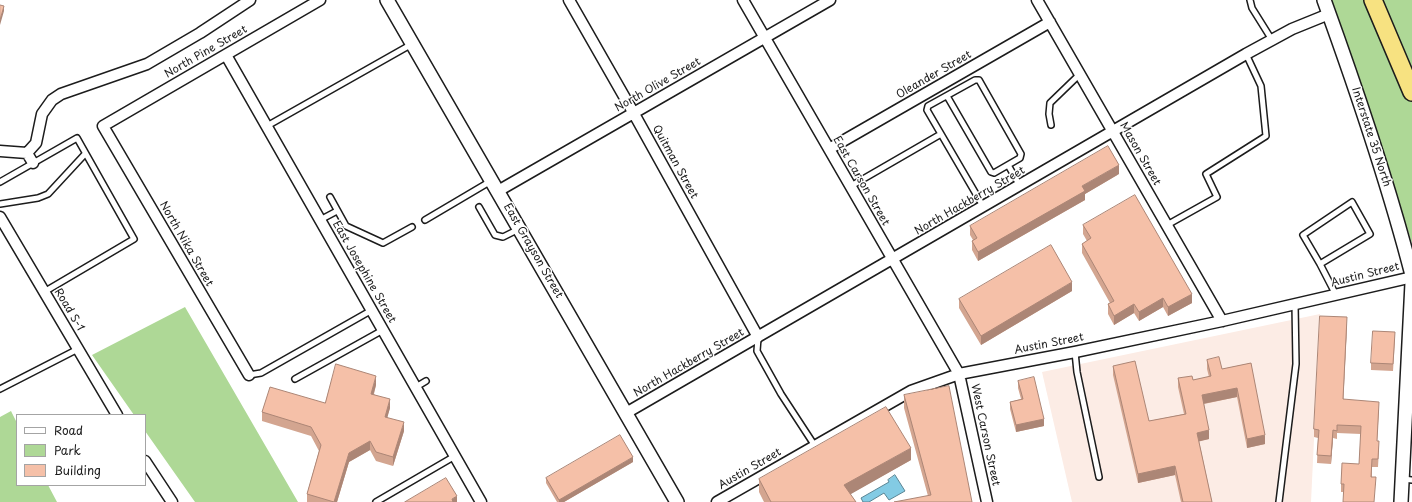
<!DOCTYPE html>
<html>
<head>
<meta charset="utf-8">
<style>
  body { margin:0 }
  #map { position:relative; width:1412px; height:502px; overflow:hidden; background:#fff; font-family:"Playpen Sans",sans-serif }
  canvas { display:block }
  .legend { position:absolute; left:16px; top:414px; width:130px; height:72px; box-sizing:border-box; background:#fff; border:1px solid #a4a4a4; margin:0; padding:5px 7px; list-style:none; font-size:12px; color:#1c1c1c }
  .legend li { display:flex; align-items:center; gap:8px; height:20px }
  .legend b { width:20px; border:1px solid #a4a4a4 }
</style>
</head>
<body>
<div id="map">
<canvas width="1412" height="502"></canvas>
<ul class="legend">
<li><b style="height:5px;background:#fff"></b>Road</li>
<li><b style="height:11px;background:#aed896"></b>Park</li>
<li><b style="height:11px;background:#f5c0a8"></b>Building</li>
</ul>
</div>
<script>
const ctx = document.querySelector('canvas').getContext('2d');
ctx.lineJoin = 'round';
function paint(path, color) {
  ctx.fillStyle = color;
  ctx.fill(path, 'evenodd');
}
function trace(path, color, width, dash) {
  ctx.strokeStyle = color;
  ctx.lineWidth = width;
  ctx.lineCap = dash ? 'butt' : 'round';
  ctx.setLineDash(dash || []);
  ctx.stroke(path);
}
function label(font, color, halo, rows, align = 'center') {
  ctx.font = font + ' "Playpen Sans",sans-serif';
  ctx.lineWidth = 3;
  ctx.setLineDash([]);
  ctx.textBaseline = 'middle';
  ctx.strokeStyle = halo;
  ctx.fillStyle = color;
  for (const [text, x, y, turn = 0] of rows) {
    ctx.save();
    ctx.translate(x, y);
    ctx.rotate((+turn || 0) * Math.PI / 180);
    ctx.textAlign = isNaN(turn) ? turn : align;
    if (halo) ctx.strokeText(text, 0, 0);
    ctx.fillText(text, 0, 0);
    ctx.restore();
  }
}
paint(new Path2D(`
  M 1320,314 L 1311,502 L 1072,502 L 1042,372 Z`), '#fcece5');
paint(new Path2D(`
  M 1330,0 L 1412,0 L 1412,243 Z
  M 185,307 L 298,502 L 195,502 L 145,431 L 145,415 L 134,415 L 92,355 Z
  M 11,411 L 17,423 L 17,485 L 48,485 L 57,502 L 0,502 L 0,417 Z`), '#aed896');
const water = new Path2D(`
  M 895,475 L 905,491 L 889,500 L 884,493 L 869,502 L 863,502 L 861,498 L 889,482 L 888,480 Z`);
paint(water, '#83cbe4');
trace(water, '#5a8594', 1);
const lane = new Path2D(`
  M 1250,0 L 1252,8 L 1272,40
  M 947,96 L 991,172 L 994,173 L 1020,158 L 1021,154 L 979,80 L 975,80 L 928,106 L 927,110 L 983,206
  M 1051,125 L 1049,114 L 1050,103 L 1080,74
  M 267,126 L 412,44
  M 1008,165 L 1020,186
  M 0,182 L 77,138 L 134,239 L 44,292
  M 851,186 L 941,134
  M 330,197 L 346,226 L 383,243 L 412,227
  M 0,204 L 38,198 L 48,194 L 85,154
  M 479,207 L 495,235 L 503,237 L 519,229
  M 320,220 L 337,211
  M 425,220 L 491,181
  M 1167,225 L 1217,197 L 1206,174 L 1266,136 L 1261,86 L 1246,54
  M 1320,264 L 1303,235 L 1352,202 L 1370,234 L 1320,264 L 1336,295
  M 758,338 L 757,351 L 781,394 L 815,446
  M 1075,352 L 1077,372 L 1099,477
  M 249,375 L 261,373 L 372,310
  M 295,379 L 383,330
  M 416,387 L 426,381
  M 0,389 L 78,349
  M 1403,479 L 1412,480
  M 376,502 L 455,456
  M 1279,502 L 1296,364 L 1295,304`);
const street = new Path2D(`
  M 569,0 L 633,112 L 758,337
  M 743,0 L 959,374 L 987,502
  M 1037,0 L 1222,321
  M 226,55 L 481,502
  M 829,149 L 1050,22
  M 0,151 L 27,153 L 33,163
  M 27,153 L 36,143 L 42,114 L 52,100 L 61,94 L 147,64 L 200,33 L 250,0
  M 498,191 L 830,0
  M 0,217 L 117,415
  M 249,375 L 103,126 L 320,0
  M 626,413 L 1246,54 L 1292,29 L 1329,14
  M 145,461 L 172,502
  M 717,502 L 911,391 L 959,374 L 1075,352 L 1222,321 L 1412,277`);
const secondary = new Path2D(`
  M 387,0 L 677,502
  M 1324,0 C 1357,91 1388,182 1412,275
  M 1401,502 L 1412,283`);
const highway = new Path2D(`
  M 1373,0 L 1412,92`);
trace(lane, '#1c1c1c', 8);
trace(street, '#1c1c1c', 13);
trace(secondary, '#1c1c1c', 16);
trace(highway, '#1c1c1c', 20);
trace(lane, '#fff', 5);
trace(street, '#fff', 10);
trace(secondary, '#fff', 13);
trace(highway, '#f7e281', 17);
paint(new Path2D(`
  M 1119,174 L 1085,194 L 1085,200 L 978,261 L 972,250 L 972,241 L 973,240 L 970,235 L 970,226 Z
  M 1083,225 L 1192,303 L 1168,316 L 1163,307 L 1139,321 L 1134,313 L 1114,325 L 1108,314 L 1108,304 L 1110,303 L 1082,253 L 1082,244 L 1087,241 L 1083,234 Z
  M 1072,291 L 981,345 L 959,308 L 959,299 Z
  M 1347,325 L 1343,399 L 1379,410 L 1377,441 L 1379,449 L 1378,467 L 1372,467 L 1372,477 L 1376,485 L 1344,492 L 1341,492 L 1341,484 L 1359,464 L 1361,434 L 1337,433 L 1337,439 L 1333,438 L 1331,464 L 1317,463 L 1318,438 L 1314,437 L 1314,429 Z
  M 1395,339 L 1393,371 L 1371,370 L 1371,363 Z
  M 1207,360 L 1222,369 L 1251,363 L 1265,444 L 1247,448 L 1237,397 L 1204,404 L 1209,439 L 1199,441 L 1212,502 L 1181,502 L 1175,475 L 1138,483 L 1113,375 L 1113,366 L 1149,421 L 1184,414 L 1178,387 L 1178,378 L 1193,380 L 1209,377 L 1207,369 Z
  M 1018,381 L 1044,426 L 1016,432 L 1010,409 L 1010,402 L 1021,399 L 1018,388 Z
  M 376,385 L 374,394 L 390,408 L 387,417 L 404,431 L 393,466 L 376,461 L 370,450 L 349,462 L 337,502 L 307,502 L 307,494 L 319,451 L 311,436 L 262,421 L 262,412 L 325,403 Z
  M 904,395 L 972,502 L 928,496 L 904,408 Z
  M 911,460 L 850,494 L 856,502 L 764,502 L 759,492 L 759,479 Z
  M 633,462 L 564,502 L 557,502 L 546,483 L 546,478 Z`), '#d3a590');
paint(new Path2D(`
  M 4,6 L 4,11 L 0,25 L 0,20 Z
  M 1119,165 L 1119,174 L 1085,194 L 1085,200 L 978,261 L 978,252 L 1082,186 Z
  M 1072,282 L 1072,291 L 981,345 L 981,336 Z
  M 1192,294 L 1192,303 L 1168,316 L 1168,307 Z
  M 1163,298 L 1163,307 L 1139,321 L 1139,312 Z
  M 1134,304 L 1134,313 L 1114,325 L 1114,316 Z
  M 1347,317 L 1347,325 L 1343,407 L 1343,399 Z
  M 376,376 L 376,385 L 371,403 L 371,394 Z
  M 1237,388 L 1237,397 L 1202,404 L 1202,395 Z
  M 390,399 L 390,408 L 385,426 L 385,417 Z
  M 1044,419 L 1044,426 L 1016,432 L 1016,425 Z
  M 404,422 L 404,431 L 393,466 L 393,457 Z
  M 1209,430 L 1209,439 L 1197,442 L 1197,433 Z
  M 1333,430 L 1333,438 L 1331,464 L 1331,456 Z
  M 1265,435 L 1265,444 L 1247,448 L 1247,439 Z
  M 370,441 L 370,450 L 349,462 L 337,502 L 334,502 L 349,453 Z
  M 911,448 L 911,460 L 844,498 L 844,485 Z
  M 633,457 L 633,462 L 564,502 L 559,502 L 559,500 Z
  M 1175,466 L 1175,475 L 1138,483 L 1138,474 Z
  M 457,496 L 457,502 L 452,502 L 452,499 Z`), '#ac8676');
const building = new Path2D(`
  M 0,5 L 4,6 L 0,20 Z
  M 1108,146 L 1119,165 L 1082,186 L 1085,191 L 978,252 L 972,241 L 977,238 L 970,226 Z
  M 1135,195 L 1192,294 L 1168,307 L 1163,298 L 1139,312 L 1134,304 L 1114,316 L 1108,304 L 1114,301 L 1082,244 L 1091,238 L 1083,225 Z
  M 1051,245 L 1072,282 L 981,336 L 959,299 Z
  M 1320,316 L 1347,317 L 1343,399 L 1379,402 L 1377,441 L 1379,441 L 1378,459 L 1372,459 L 1371,477 L 1376,477 L 1374,502 L 1343,502 L 1344,484 L 1341,484 L 1342,463 L 1359,464 L 1361,426 L 1337,425 L 1337,431 L 1333,430 L 1331,456 L 1317,455 L 1319,430 L 1314,429 Z
  M 1373,331 L 1395,332 L 1393,364 L 1371,363 Z
  M 1219,357 L 1222,369 L 1251,363 L 1265,435 L 1247,439 L 1237,388 L 1202,395 L 1209,430 L 1197,433 L 1212,502 L 1183,502 L 1175,466 L 1138,474 L 1113,366 L 1135,361 L 1149,421 L 1186,414 L 1178,378 L 1192,376 L 1193,380 L 1211,376 L 1207,360 Z
  M 336,364 L 376,376 L 371,394 L 390,399 L 385,417 L 404,422 L 393,457 L 376,452 L 370,441 L 349,453 L 334,502 L 307,494 L 321,445 L 311,427 L 262,412 L 270,387 L 325,403 Z
  M 1034,377 L 1044,419 L 1016,425 L 1010,402 L 1023,399 L 1018,381 Z
  M 949,386 L 972,502 L 894,502 L 931,495 L 904,395 Z
  M 886,407 L 911,448 L 844,485 L 856,502 L 771,502 L 759,479 Z
  M 620,435 L 633,457 L 559,500 L 546,478 Z
  M 446,478 L 457,496 L 452,499 L 453,502 L 405,502 Z`);
paint(building, '#f5c0a8');
trace(building, '#ac8676', 1);
label('11px', '#1c1c1c', '#fff', [
  ["North Pine Street",206,52,-30],
  ["Oleander Street",934,75,-30],
  ["North Olive Street",658,85,-30],
  ["Interstate 35 North",1371,137,72],
  ["Mason Street",1140,154,60],
  ["Quitman Street",675,162,61],
  ["East Carson Street",861,181,60],
  ["North Hackberry Street",970,201,-30],
  ["North Nika Street",186,244,60],
  ["East Grayson Street",533,251,60],
  ["East Josephine Street",364,272,60],
  ["Austin Street",1365,275,-14],
  ["Road S-1",69,310,59],
  ["Austin Street",1049,344,-11],
  ["North Hackberry Street",689,363,-30],
  ["West Carson Street",985,435,78],
  ["Austin Street",750,469,-30]
]);
</script>
</body>
</html>
